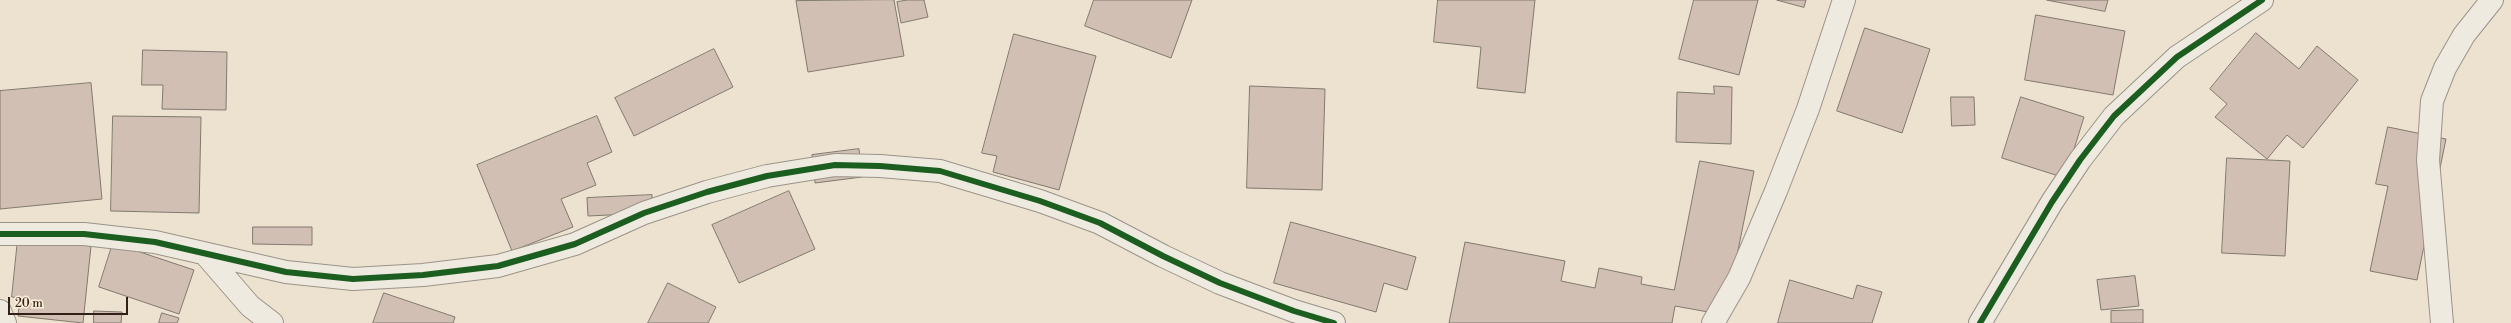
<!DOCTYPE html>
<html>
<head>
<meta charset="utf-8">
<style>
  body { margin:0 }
  #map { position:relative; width:2511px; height:323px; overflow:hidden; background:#ece2cf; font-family:"Libre Bodoni",serif }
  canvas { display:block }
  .scale { position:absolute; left:8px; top:297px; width:120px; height:18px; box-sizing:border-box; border:2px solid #311f18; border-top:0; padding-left:5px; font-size:12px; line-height:14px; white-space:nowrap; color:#311f18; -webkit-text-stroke:3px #faeed8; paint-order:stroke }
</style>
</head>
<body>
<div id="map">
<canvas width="2511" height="323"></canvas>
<div class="scale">20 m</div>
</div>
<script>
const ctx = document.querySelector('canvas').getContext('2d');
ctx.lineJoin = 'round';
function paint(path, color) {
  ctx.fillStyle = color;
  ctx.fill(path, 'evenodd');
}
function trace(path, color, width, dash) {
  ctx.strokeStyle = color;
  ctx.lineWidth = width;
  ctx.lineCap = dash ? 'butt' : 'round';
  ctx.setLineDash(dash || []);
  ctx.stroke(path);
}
const building = new Path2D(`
  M 894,0 L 904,56 L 808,72 L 796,1 Z
  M 908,0 L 924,0 L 928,17 L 901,23 L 897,2 Z
  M 1094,0 L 1192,0 L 1171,58 L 1085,26 Z
  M 1438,0 L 1535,0 L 1525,93 L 1477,88 L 1481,47 L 1434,42 Z
  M 1694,0 L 1758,0 L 1739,75 L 1679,59 Z
  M 1777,0 L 1806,0 L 1804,7 Z
  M 2047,0 L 2108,0 L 2105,11 Z
  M 2036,15 L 2125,31 L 2113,95 L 2025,80 Z
  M 1865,28 L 1930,49 L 1902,133 L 1837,111 Z
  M 2256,33 L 2299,69 L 2317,46 L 2358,80 L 2303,148 L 2287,135 L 2267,159 L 2215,117 L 2227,104 L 2210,89 Z
  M 1014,34 L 1096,56 L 1059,190 L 993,172 L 997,156 L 982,153 Z
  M 714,49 L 733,87 L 634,136 L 615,98 Z
  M 143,50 L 227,52 L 226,110 L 162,109 L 163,85 L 142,85 Z
  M 91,83 L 102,199 L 0,209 L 0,91 Z
  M 1250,86 L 1325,89 L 1322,190 L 1247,188 Z
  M 1714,86 L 1732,87 L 1731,144 L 1676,142 L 1677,92 L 1714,94 Z
  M 1951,97 L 1974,97 L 1975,125 L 1952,126 Z
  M 2021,97 L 2084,117 L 2065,178 L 2002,158 Z
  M 113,116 L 201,117 L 199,213 L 111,211 Z
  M 597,116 L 612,152 L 587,163 L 596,185 L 561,199 L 573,227 L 512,251 L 477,165 Z
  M 2388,127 L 2446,139 L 2417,280 L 2370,271 L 2388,186 L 2376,184 Z
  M 859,149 L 862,177 L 815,183 L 812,155 Z
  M 2227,158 L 2290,161 L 2285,256 L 2222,253 Z
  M 1700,161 L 1754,171 L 1725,315 L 1675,306 L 1672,323 L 1449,323 L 1465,242 L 1565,261 L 1561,281 L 1595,288 L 1599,268 L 1642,277 L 1641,284 L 1674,290 Z
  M 789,191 L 815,249 L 739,283 L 712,225 Z
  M 652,195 L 652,213 L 588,216 L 587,198 Z
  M 1291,222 L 1416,257 L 1407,290 L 1384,283 L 1376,312 L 1274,283 Z
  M 253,227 L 312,227 L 312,245 L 253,244 Z
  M 18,239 L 91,246 L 83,323 L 18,316 L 20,298 L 12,297 Z
  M 113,243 L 194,270 L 179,314 L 99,287 Z
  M 2135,276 L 2139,306 L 2101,310 L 2097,280 Z
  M 1790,280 L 1853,299 L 1857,285 L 1882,292 L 1872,323 L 1778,323 Z
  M 668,283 L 716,307 L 708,323 L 648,323 Z
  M 384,293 L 455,317 L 453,323 L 373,323 Z
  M 2143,310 L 2143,323 L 2111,323 L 2111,311 Z
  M 94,311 L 122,312 L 121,323 L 94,323 Z
  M 162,313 L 179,318 L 177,323 L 159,323 Z`);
paint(building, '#d1bfb4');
trace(building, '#81796f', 1);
const minor = new Path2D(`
  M 0,234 L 84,234 L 155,242 L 286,272 L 353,279 L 423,275 L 498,266 L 575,244 L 644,213 L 707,192 L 767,176 L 835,165 L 880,166 L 940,171 L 1040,201 L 1100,223 L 1163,256 L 1220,283 L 1294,311 L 1334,323
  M 205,254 L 250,306 L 272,323
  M 0,311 L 5,323
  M 1713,323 L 1739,278 L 1776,191 L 1808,109 L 1844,0
  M 1980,323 L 2052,202 L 2080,160 L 2114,116 L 2177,57 L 2262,0
  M 2442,323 L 2428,160 L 2432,101 L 2445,68 L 2464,35 L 2492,0`);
trace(minor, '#9b9388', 24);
trace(minor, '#efeae0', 22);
trace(new Path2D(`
  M 0,234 L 84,234 L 155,242 L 286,272 L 353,279 L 423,275 L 498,266 L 575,244 L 644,213 L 707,192 L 767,176 L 835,165 L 880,166 L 940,171 L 1040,201 L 1100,223 L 1163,256 L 1220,283 L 1294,311 L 1334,323
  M 1980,323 L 2052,202 L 2080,160 L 2114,116 L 2177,57 L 2262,0`), '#1b5e20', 6);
</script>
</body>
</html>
